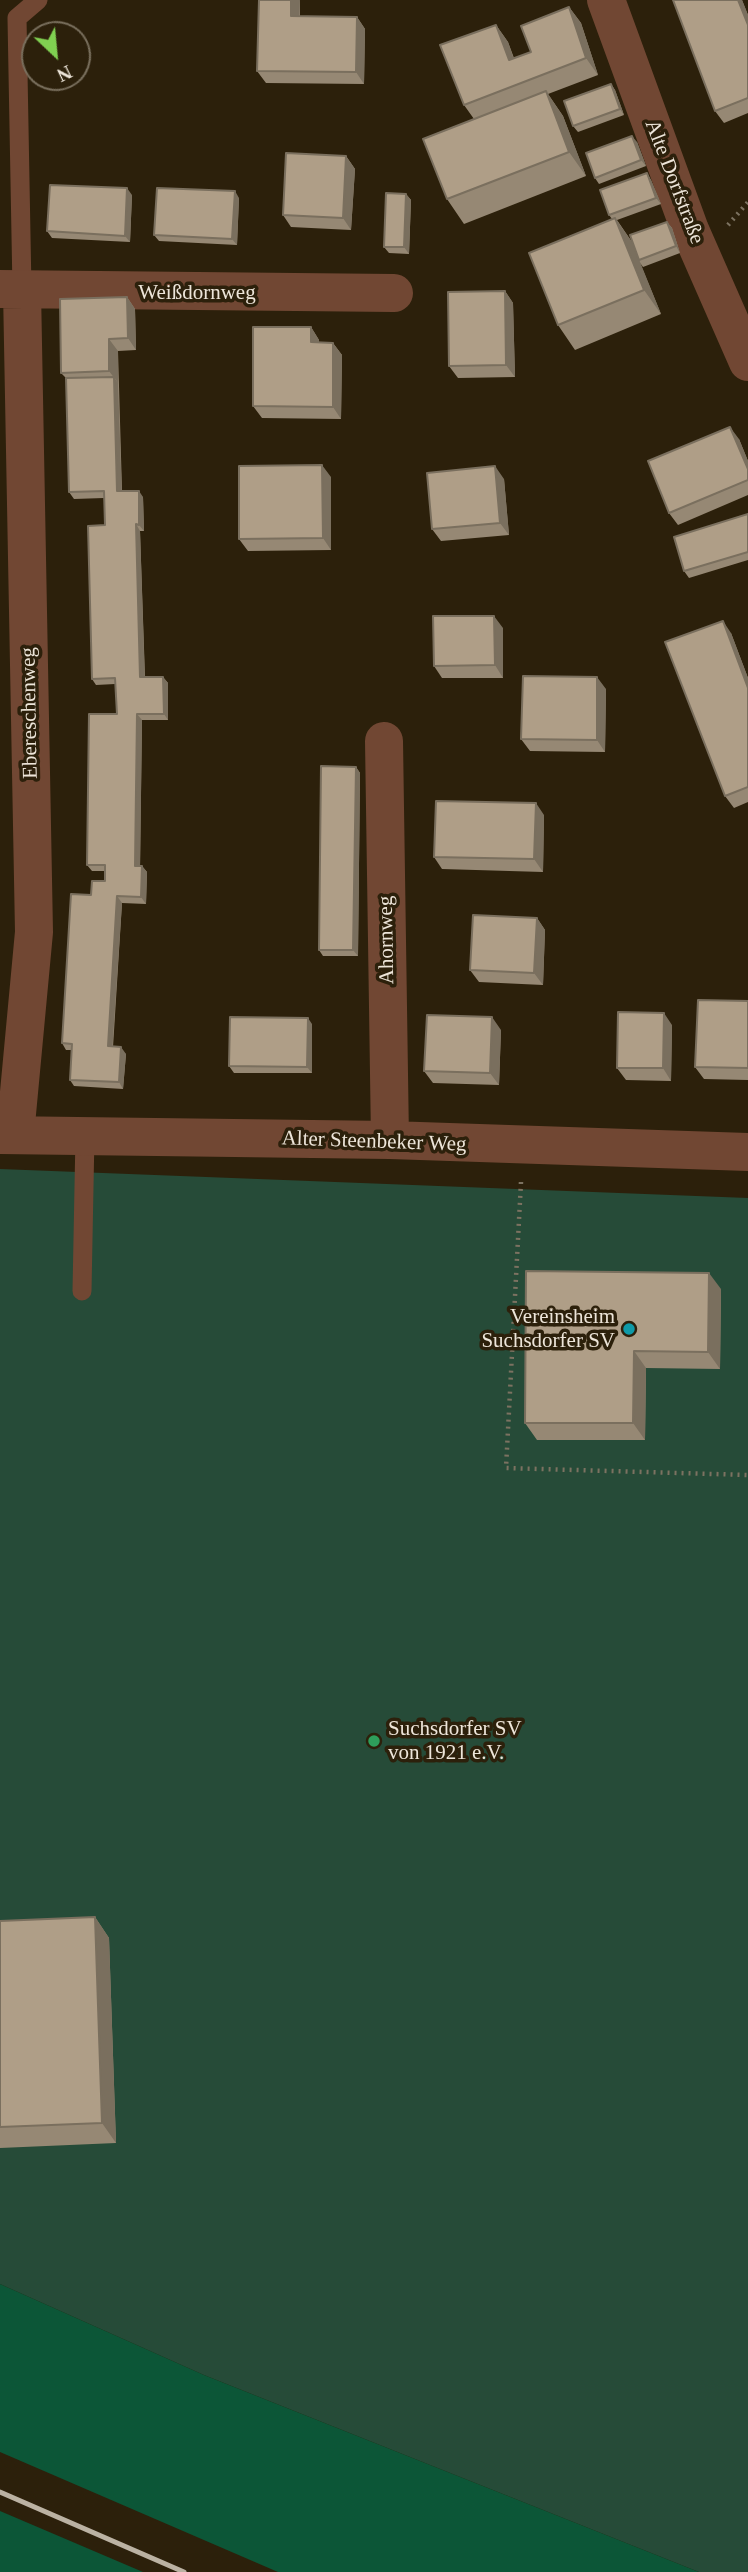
<!DOCTYPE html>
<html>
<head>
<meta charset="utf-8">
<style>
  body { margin:0 }
  #map { position:relative; width:748px; height:2572px; overflow:hidden; background:#2c200b; font-family:"Times New Roman",serif }
  canvas { display:block }
  .north { position:absolute; left:21px; top:21px; width:70px; height:70px; box-sizing:border-box; background:#2c200b; border:2px solid #796f5d; border-radius:50%; rotate:154deg; font-size:19px; font-weight:700; line-height:28px; text-align:center; color:#ede5d9 }
  .north::after { content:''; display:block; margin:auto; width:24px; height:32px; background:#80d051; clip-path:polygon(50% 0,100% 100%,50% 72%,0 100%) }
</style>
</head>
<body>
<div id="map">
<canvas width="748" height="2572"></canvas>
<div class="north">N</div>
</div>
<script>
const ctx = document.querySelector('canvas').getContext('2d');
ctx.lineJoin = 'round';
function paint(path, color) {
  ctx.fillStyle = color;
  ctx.fill(path, 'evenodd');
}
function trace(path, color, width, dash) {
  ctx.strokeStyle = color;
  ctx.lineWidth = width;
  ctx.lineCap = dash ? 'butt' : 'round';
  ctx.setLineDash(dash || []);
  ctx.stroke(path);
}
function label(font, color, halo, rows, align = 'center') {
  ctx.font = font + ' "Times New Roman",serif';
  ctx.lineWidth = 7;
  ctx.setLineDash([]);
  ctx.textBaseline = 'middle';
  ctx.strokeStyle = halo;
  ctx.fillStyle = color;
  for (const [text, x, y, turn = 0] of rows) {
    ctx.save();
    ctx.translate(x, y);
    ctx.rotate((+turn || 0) * Math.PI / 180);
    ctx.textAlign = isNaN(turn) ? turn : align;
    if (halo) ctx.strokeText(text, 0, 0);
    ctx.fillText(text, 0, 0);
    ctx.restore();
  }
}
paint(new Path2D(`
  M 0,1169 L 748,1198 L 748,2572 L 699,2572 L 204,2375 L 0,2284 Z`), '#264b38');
paint(new Path2D(`
  M 0,2284 L 204,2375 L 699,2572 L 278,2572 L 0,2452 Z
  M 0,2511 L 143,2572 L 0,2572 Z`), '#0c5637');
trace(new Path2D(`
  M 728,225 L 748,202
  M 521,1182 L 506,1468 L 748,1475`), '#7c7261', 4.5, [2, 5]);
trace(new Path2D(`
  M 22,290 L 17,18 L 38,0
  M 82,1291 L 85,1135`), '#714733', 19);
trace(new Path2D(`
  M 606,0 L 690,230 L 748,362
  M 0,289 L 394,293
  M 384,741 L 390,1140
  M 0,1135 L 390,1140 L 748,1152
  M 15,1135 L 34,932 L 22,290`), '#714733', 38);
trace(new Path2D(`
  M 0,2492 L 184,2572`), '#bbb2a3', 5);
paint(new Path2D(`
  M 300,0 L 300,16 L 357,17 L 365,29 L 364,84 L 266,83 L 257,71 Z
  M 742,0 L 748,15 L 748,113 L 724,123 L 715,111 Z
  M 569,7 L 581,23 L 598,75 L 548,94 L 563,116 L 586,176 L 464,224 L 447,199 L 474,119 L 464,105 L 496,25 L 508,42 L 514,58 L 531,52 Z
  M 611,84 L 615,90 L 624,115 L 578,132 L 573,126 Z
  M 637,142 L 646,166 L 599,184 L 595,178 Z
  M 346,156 L 355,169 L 351,230 L 291,227 L 283,215 Z
  M 647,173 L 651,180 L 661,204 L 617,220 L 632,242 L 667,222 L 672,228 L 680,253 L 643,267 L 640,263 L 661,314 L 575,350 L 558,325 L 612,219 L 609,215 Z
  M 406,194 L 411,200 L 409,254 L 389,253 L 384,247 Z
  M 132,195 L 130,242 L 52,238 L 47,231 Z
  M 239,198 L 237,245 L 159,241 L 154,235 Z
  M 505,291 L 513,303 L 515,377 L 458,378 L 449,366 Z
  M 127,297 L 135,309 L 136,350 L 118,351 L 122,491 L 143,497 L 144,531 L 140,531 L 145,677 L 163,677 L 168,683 L 168,720 L 142,720 L 140,866 L 142,866 L 147,872 L 146,904 L 122,903 L 113,1047 L 126,1054 L 123,1089 L 74,1086 L 70,1080 L 72,1050 L 66,1050 L 62,1043 L 91,895 L 105,881 L 105,871 L 92,871 L 87,865 L 117,714 L 115,684 L 96,685 L 92,679 L 105,525 L 104,498 L 74,499 L 69,492 L 66,378 L 61,373 Z
  M 311,327 L 319,340 L 319,342 L 333,343 L 342,355 L 341,419 L 262,418 L 253,406 Z
  M 739,439 L 748,461 L 748,495 L 678,525 L 669,513 Z
  M 331,477 L 331,550 L 248,551 L 239,539 Z
  M 504,479 L 509,535 L 441,541 L 432,529 Z
  M 748,514 L 748,560 L 689,578 L 684,571 Z
  M 503,628 L 503,678 L 442,678 L 434,666 Z
  M 731,633 L 748,678 L 748,802 L 734,808 L 725,796 Z
  M 606,689 L 605,752 L 530,751 L 521,739 Z
  M 356,767 L 360,773 L 358,956 L 323,956 L 319,950 Z
  M 544,815 L 543,872 L 442,869 L 434,857 Z
  M 537,918 L 545,930 L 543,985 L 479,982 L 470,970 Z
  M 748,1001 L 748,1080 L 704,1079 L 695,1067 Z
  M 312,1024 L 312,1073 L 234,1073 L 229,1066 Z
  M 672,1025 L 671,1081 L 626,1080 L 617,1068 Z
  M 501,1030 L 499,1085 L 433,1083 L 424,1071 Z
  M 721,1289 L 720,1369 L 646,1368 L 645,1440 L 537,1440 L 525,1423 Z
  M 95,1917 L 109,1938 L 116,2143 L 0,2148 L 0,1921 Z`), '#968874');
paint(new Path2D(`
  M 291,0 L 300,0 L 299,28 L 291,16 Z
  M 738,0 L 742,0 L 748,15 L 748,25 Z
  M 569,7 L 581,23 L 598,75 L 586,58 Z
  M 357,17 L 365,29 L 364,84 L 356,72 Z
  M 496,25 L 508,42 L 520,77 L 509,60 Z
  M 611,84 L 615,90 L 624,115 L 620,109 Z
  M 546,91 L 563,116 L 586,176 L 569,152 Z
  M 632,136 L 637,142 L 646,166 L 641,160 Z
  M 346,156 L 355,169 L 351,230 L 343,218 Z
  M 647,173 L 651,180 L 661,204 L 656,198 Z
  M 127,188 L 132,195 L 130,242 L 125,236 Z
  M 235,191 L 239,198 L 237,245 L 232,239 Z
  M 406,194 L 411,200 L 409,254 L 404,247 Z
  M 615,218 L 632,242 L 661,314 L 644,290 Z
  M 667,222 L 672,228 L 680,253 L 676,246 Z
  M 505,291 L 513,303 L 515,377 L 506,365 Z
  M 127,297 L 135,309 L 136,350 L 128,338 Z
  M 311,327 L 319,340 L 319,354 L 311,342 Z
  M 109,339 L 118,351 L 118,383 L 109,371 Z
  M 333,343 L 342,355 L 341,419 L 333,407 Z
  M 114,377 L 118,383 L 122,498 L 117,491 Z
  M 730,427 L 739,439 L 748,461 L 748,469 Z
  M 322,465 L 331,477 L 331,550 L 323,538 Z
  M 495,466 L 504,479 L 509,535 L 500,523 Z
  M 139,491 L 143,497 L 144,531 L 139,525 Z
  M 136,524 L 140,531 L 145,684 L 140,677 Z
  M 494,616 L 503,628 L 503,678 L 495,665 Z
  M 723,621 L 731,633 L 748,678 L 748,688 Z
  M 163,677 L 168,683 L 168,720 L 164,714 Z
  M 597,677 L 606,689 L 605,752 L 597,740 Z
  M 137,714 L 142,720 L 140,872 L 135,866 Z
  M 356,767 L 360,773 L 358,956 L 353,950 Z
  M 536,803 L 544,815 L 543,872 L 534,859 Z
  M 142,866 L 147,872 L 146,904 L 141,897 Z
  M 117,896 L 122,903 L 112,1053 L 108,1046 Z
  M 537,918 L 545,930 L 543,985 L 534,973 Z
  M 664,1013 L 672,1025 L 671,1081 L 663,1068 Z
  M 492,1017 L 501,1030 L 499,1085 L 490,1073 Z
  M 308,1018 L 312,1024 L 312,1073 L 307,1067 Z
  M 121,1047 L 126,1054 L 123,1089 L 119,1082 Z
  M 709,1273 L 721,1289 L 720,1369 L 708,1352 Z
  M 634,1351 L 646,1368 L 645,1440 L 633,1423 Z
  M 95,1917 L 109,1938 L 116,2143 L 102,2123 Z`), '#7a6f5e');
const building = new Path2D(`
  M 259,0 L 291,0 L 291,16 L 357,17 L 356,72 L 257,71 Z
  M 673,0 L 738,0 L 748,25 L 748,98 L 715,111 Z
  M 569,7 L 586,58 L 464,105 L 440,45 L 496,25 L 509,60 L 531,52 L 521,26 Z
  M 611,84 L 620,109 L 573,126 L 564,101 Z
  M 546,91 L 569,152 L 447,199 L 423,139 Z
  M 632,136 L 641,160 L 595,178 L 586,153 Z
  M 286,153 L 346,156 L 343,218 L 283,215 Z
  M 647,173 L 656,198 L 609,215 L 600,190 Z
  M 50,185 L 127,188 L 125,236 L 47,231 Z
  M 157,188 L 235,191 L 232,239 L 154,235 Z
  M 386,193 L 406,194 L 404,247 L 384,247 Z
  M 615,218 L 644,290 L 558,325 L 529,253 Z
  M 667,222 L 676,246 L 639,260 L 630,235 Z
  M 505,291 L 506,365 L 449,366 L 448,292 Z
  M 127,297 L 128,338 L 109,339 L 109,371 L 61,373 L 60,299 Z
  M 253,327 L 311,327 L 311,342 L 333,343 L 333,407 L 253,406 Z
  M 114,377 L 117,491 L 139,491 L 139,525 L 136,524 L 140,677 L 163,677 L 164,714 L 137,714 L 135,866 L 142,866 L 141,897 L 117,896 L 108,1046 L 121,1047 L 119,1082 L 70,1080 L 72,1044 L 62,1043 L 71,894 L 91,895 L 92,881 L 105,881 L 105,865 L 87,865 L 89,714 L 117,714 L 115,678 L 92,679 L 88,526 L 105,525 L 104,491 L 69,492 L 66,378 Z
  M 730,427 L 748,469 L 748,480 L 669,513 L 648,461 Z
  M 322,465 L 323,538 L 239,539 L 239,466 Z
  M 495,466 L 500,523 L 432,529 L 427,473 Z
  M 748,514 L 748,552 L 684,571 L 674,537 Z
  M 433,616 L 494,616 L 495,665 L 434,666 Z
  M 723,621 L 748,688 L 748,787 L 725,796 L 665,642 Z
  M 523,676 L 597,677 L 597,740 L 521,739 Z
  M 321,766 L 356,767 L 353,950 L 319,950 Z
  M 436,801 L 536,803 L 534,859 L 434,857 Z
  M 473,915 L 537,918 L 534,973 L 470,970 Z
  M 698,1000 L 748,1001 L 748,1068 L 695,1067 Z
  M 618,1012 L 664,1013 L 663,1068 L 617,1068 Z
  M 427,1015 L 492,1017 L 490,1073 L 424,1071 Z
  M 230,1017 L 308,1018 L 307,1067 L 229,1066 Z
  M 526,1271 L 709,1273 L 708,1352 L 634,1351 L 633,1423 L 525,1423 Z
  M 95,1917 L 102,2123 L 0,2127 L 0,1921 Z`);
paint(building, '#af9e87');
trace(building, '#7a6f5e', 2);
for (const [x, y, r, color] of [
  [629,1329,7,"#0f9aa8"],
  [374,1741,7,"#2e9e5b"]
]) {
  const dot = new Path2D();
  dot.arc(x, y, r, 0, 2 * Math.PI);
  ctx.fillStyle = color;
  ctx.fill(dot);
  trace(dot, '#2c200b', 2.5);
}
label('21px', '#ede5d9', '#2c200b', [
  ["Alte Dorfstraße",674,182,69],
  ["Weißdornweg",197,293],
  ["Ebereschenweg",30,713,-91],
  ["Ahornweg",387,940,-91],
  ["Alter Steenbeker Weg",374,1142,2]
]);
label('21px', '#ede5d9', '#2c200b', [
  ["Vereinsheim",615,1317],
  ["Suchsdorfer SV",615,1341],
  ["Suchsdorfer SV",388,1729,"left"],
  ["von 1921 e.V.",388,1753,"left"]
], 'right');
</script>
</body>
</html>
